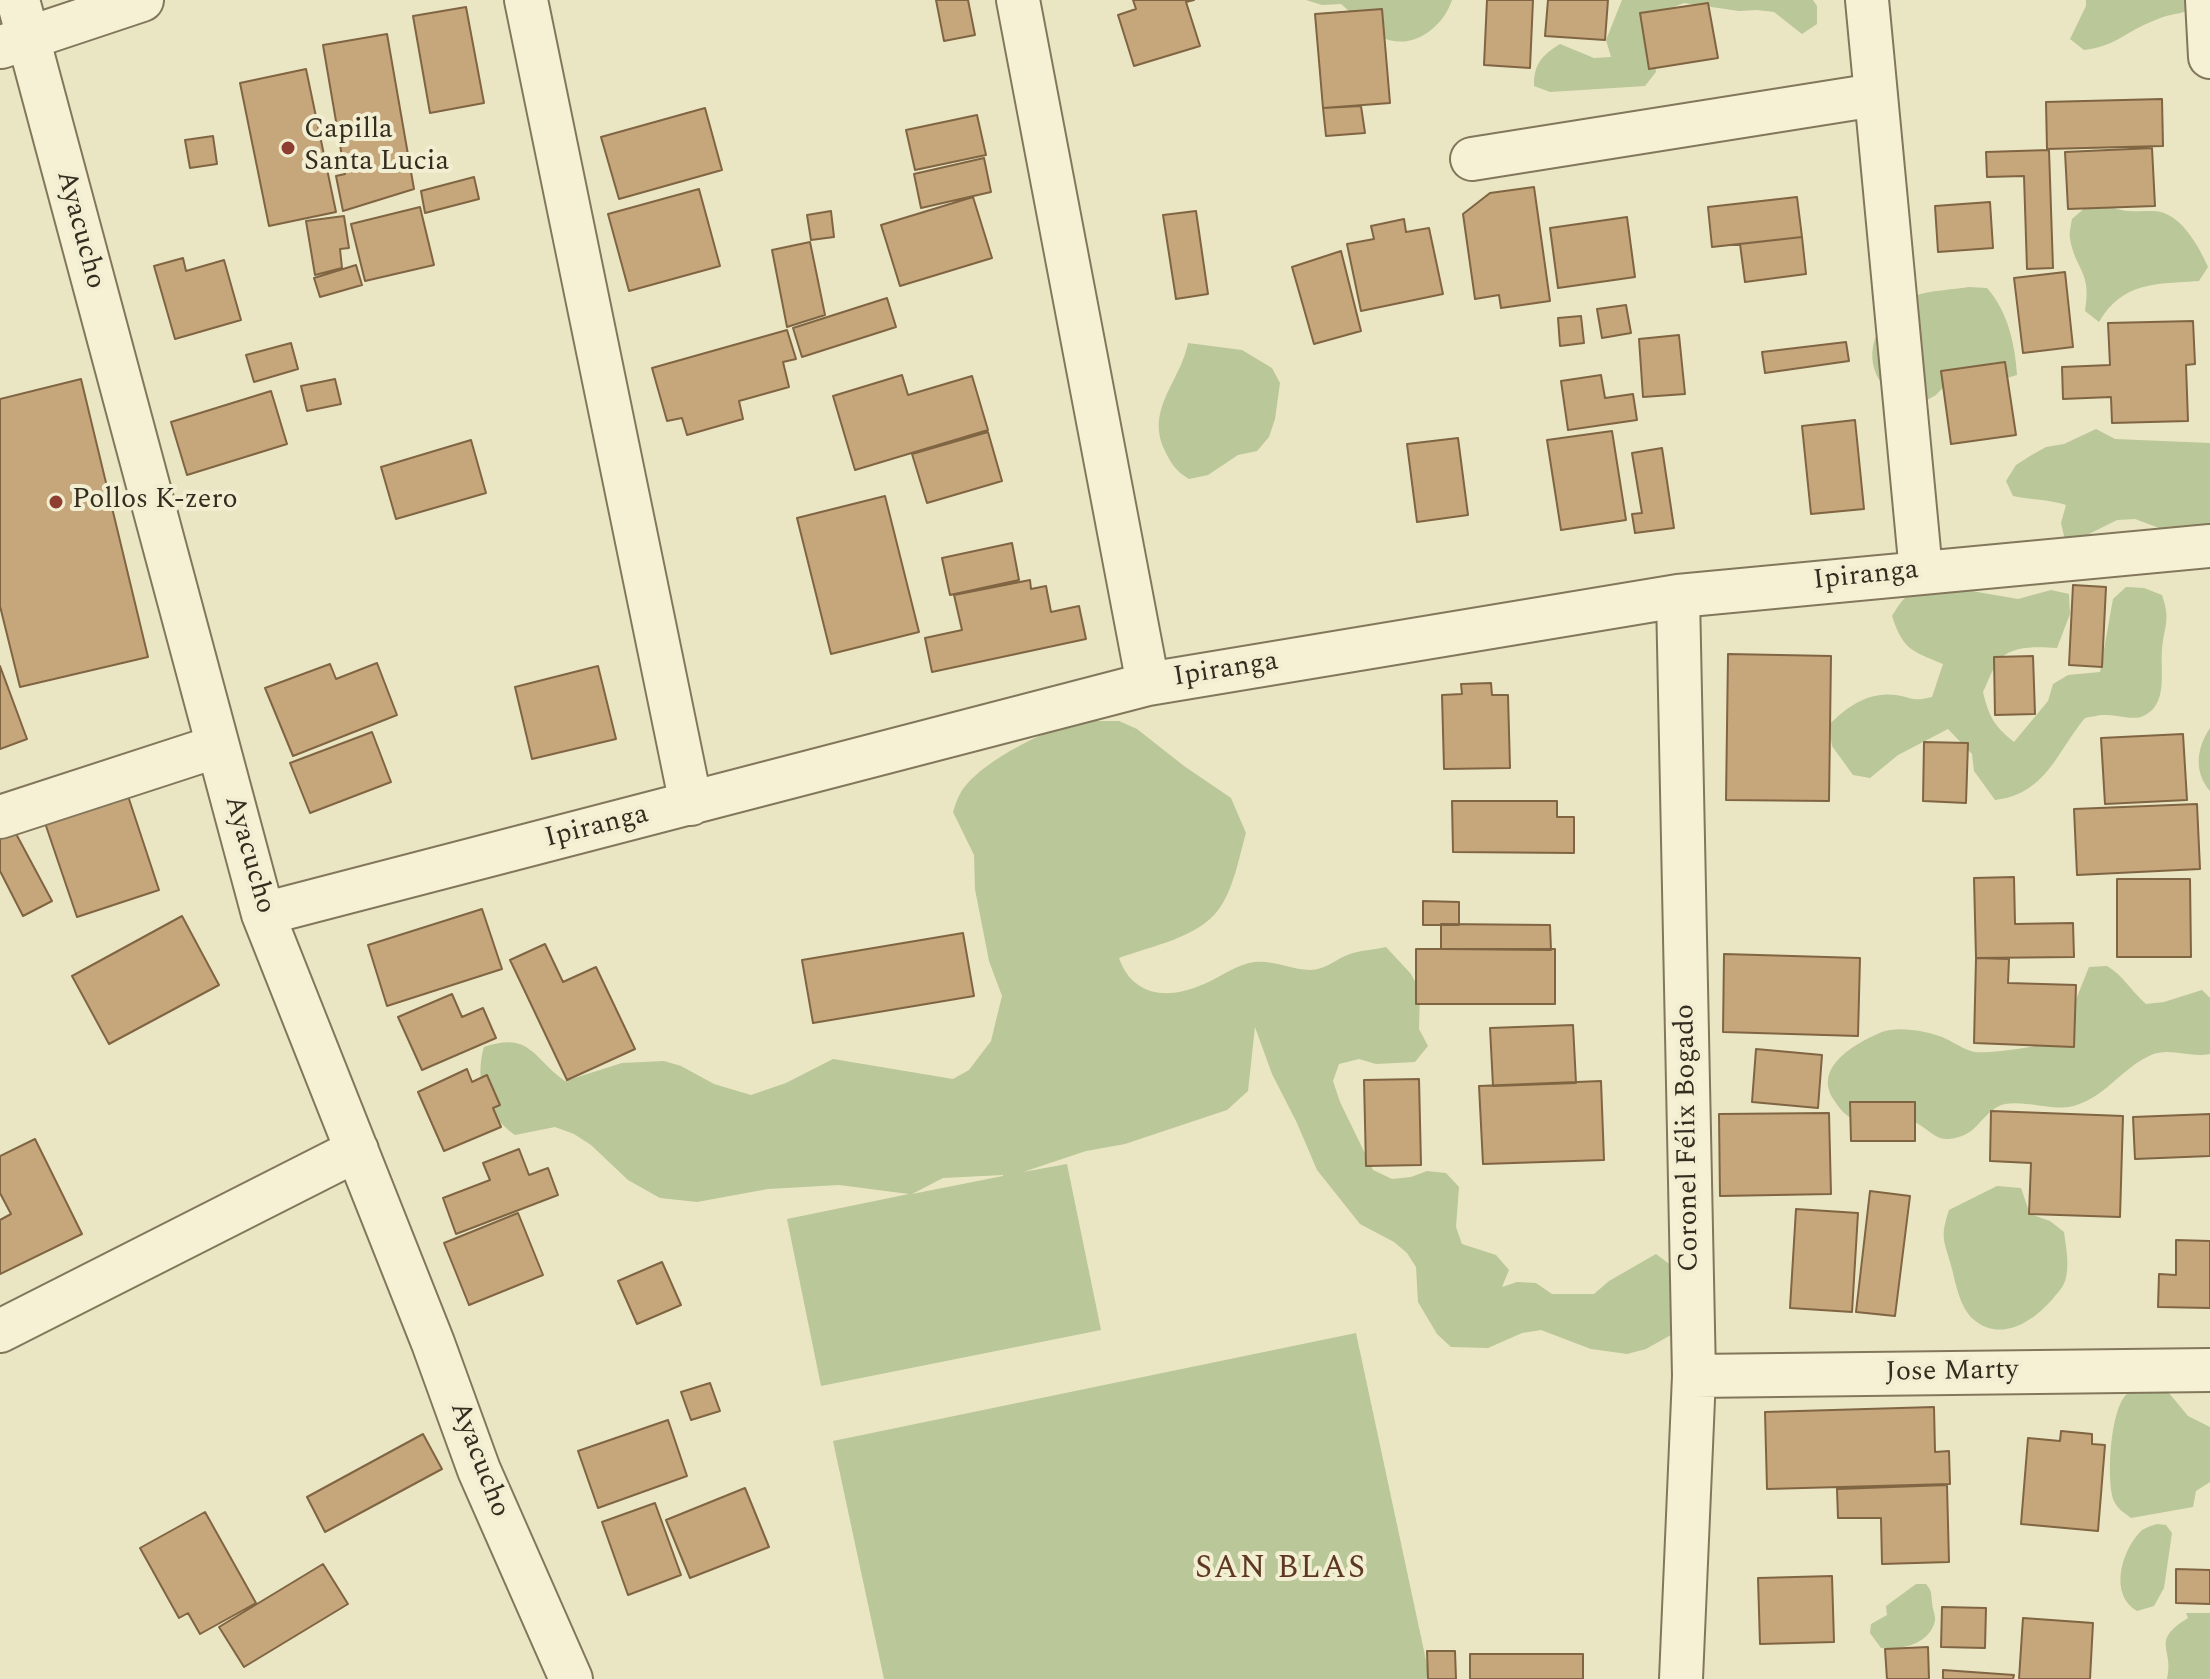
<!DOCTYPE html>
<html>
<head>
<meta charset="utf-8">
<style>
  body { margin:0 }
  canvas { display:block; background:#eae5c3 }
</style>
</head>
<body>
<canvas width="2210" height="1679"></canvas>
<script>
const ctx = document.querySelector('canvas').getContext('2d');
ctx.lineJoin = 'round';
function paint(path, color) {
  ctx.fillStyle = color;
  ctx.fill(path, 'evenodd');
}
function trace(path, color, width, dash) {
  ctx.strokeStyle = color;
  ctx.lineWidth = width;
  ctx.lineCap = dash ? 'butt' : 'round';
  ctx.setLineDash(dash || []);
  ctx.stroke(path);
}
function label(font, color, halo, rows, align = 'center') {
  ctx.font = font + ' Spectral,serif';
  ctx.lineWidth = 8;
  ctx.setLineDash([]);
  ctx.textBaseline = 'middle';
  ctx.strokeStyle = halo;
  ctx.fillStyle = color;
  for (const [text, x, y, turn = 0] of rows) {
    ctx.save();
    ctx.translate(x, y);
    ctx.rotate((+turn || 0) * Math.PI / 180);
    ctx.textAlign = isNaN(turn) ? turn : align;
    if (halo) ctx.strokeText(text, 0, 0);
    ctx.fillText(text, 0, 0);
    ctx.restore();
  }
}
paint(new Path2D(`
  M 1306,0 L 1452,0 C 1443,28 1411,52 1381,37 C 1367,30 1353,14 1341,4 L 1322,5 Z
  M 1622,0 L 1813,0 L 1817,6 L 1817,24 L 1802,34 L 1774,12 L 1757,10 L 1739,11 L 1684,3 L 1650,16 L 1656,72 L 1645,86 L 1550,92 L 1534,86 C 1534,64 1541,56 1560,44 L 1594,58 L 1611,57 L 1606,40 Z
  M 2086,0 L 2205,0 C 2182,18 2177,10 2153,21 C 2127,31 2114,47 2084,50 L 2070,39 L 2086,6 Z
  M 2105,205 C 2124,213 2134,211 2154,211 C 2180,212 2198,245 2208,267 L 2199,281 C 2157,284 2123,281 2099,322 L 2085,311 C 2092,272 2076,271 2070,239 C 2069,233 2071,225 2072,219 L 2086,207 Z
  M 1969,287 L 1987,288 C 2008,312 2015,344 2017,375 L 2000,380 L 1950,380 L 1936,395 L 1918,405 C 1909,400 1893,395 1885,387 C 1857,357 1880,309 1914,296 C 1931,290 1952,290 1969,287 Z
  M 1188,343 L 1242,350 L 1272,368 L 1280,383 L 1275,419 L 1269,437 L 1257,451 L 1238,455 L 1208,475 L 1189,479 C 1176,471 1172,465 1165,451 C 1145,409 1180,383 1188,343 Z
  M 2096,429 L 2115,439 L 2210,443 L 2210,535 L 2170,532 L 2135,519 L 2117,520 L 2083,537 L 2065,540 L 2061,523 L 2066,505 C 2048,499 2031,500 2013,496 L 2006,481 L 2016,465 L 2030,456 L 2046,447 L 2064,444 Z
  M 1937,585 L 2018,599 L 2051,590 L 2069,594 L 2070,614 L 2057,648 C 2039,647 2015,645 2001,658 C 1993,666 1988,682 1983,692 C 1989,717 1994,726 2014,742 L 2048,701 L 2053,684 L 2068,675 L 2100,672 L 2113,599 L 2126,587 L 2144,588 L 2162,595 C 2171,621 2164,625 2162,650 C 2160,671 2169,707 2141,717 C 2131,720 2115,714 2104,715 C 2098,715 2091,717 2085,718 C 2056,753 2046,794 1995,800 L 1974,771 L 1972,754 L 1948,729 L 1898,755 L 1870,778 L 1853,775 L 1832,746 L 1829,725 C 1846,707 1869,691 1896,695 C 1914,698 1912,702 1932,697 L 1943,664 C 1912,651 1903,650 1892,616 C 1906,593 1911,589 1937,585 Z
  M 1080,721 L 1119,721 L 1137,729 L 1184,766 L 1231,798 L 1246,833 C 1239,857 1234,888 1219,909 C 1198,938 1151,946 1119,958 C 1132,995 1165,1000 1199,986 C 1216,980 1232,967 1249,963 C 1270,958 1290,970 1310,970 C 1325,970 1336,959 1350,954 C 1361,950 1374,950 1386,947 L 1411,974 L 1420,991 L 1419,1029 L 1428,1046 L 1415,1062 L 1376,1064 L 1359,1059 L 1339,1064 L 1333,1081 L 1340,1102 L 1373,1170 L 1392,1179 L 1411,1177 L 1427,1171 L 1446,1173 L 1459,1187 L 1456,1227 L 1462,1244 L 1496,1255 L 1509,1270 L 1502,1287 L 1517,1282 L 1536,1283 L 1552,1294 L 1594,1294 L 1609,1281 L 1656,1254 L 1672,1266 L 1678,1331 L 1646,1349 L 1627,1354 L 1591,1349 L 1541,1330 L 1522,1333 L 1488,1348 L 1451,1347 L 1437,1334 L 1418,1302 L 1416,1267 L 1407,1253 L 1394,1242 L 1360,1224 L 1317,1170 L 1297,1123 L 1272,1074 L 1255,1027 L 1248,1091 L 1227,1110 L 1125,1144 L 1086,1151 L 1023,1172 L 1067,1164 L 1101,1330 L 821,1386 L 787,1219 L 909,1194 L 839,1185 L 768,1189 L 697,1202 L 660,1198 L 628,1180 L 591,1145 L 574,1134 L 555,1127 L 515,1135 C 485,1114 474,1081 484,1047 C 531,1031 533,1059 565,1081 L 622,1063 L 664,1061 L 681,1066 L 714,1084 L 751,1095 L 786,1083 L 833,1059 L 953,1079 L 969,1070 L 991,1041 L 1002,996 L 989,961 L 975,889 L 974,855 L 953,812 C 955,806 957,799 960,794 C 978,762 1046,730 1080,721 ZM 1003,1175 L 1003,1176 L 912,1194 L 943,1178 Z
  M 2210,728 L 2210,791 C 2194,772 2196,749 2210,728 Z
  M 2107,966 C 2124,976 2131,991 2146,1004 L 2164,1002 L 2202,990 L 2210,998 L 2210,1054 C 2190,1058 2170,1047 2151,1055 C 2121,1068 2104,1100 2069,1107 C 2049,1110 2013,1097 1997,1107 C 1978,1119 1976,1137 1948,1139 C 1934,1140 1924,1124 1911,1121 C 1894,1116 1872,1125 1856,1120 C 1846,1117 1839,1108 1834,1100 C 1812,1067 1856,1043 1882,1032 C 1898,1026 1926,1031 1942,1037 C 1952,1041 1964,1050 1975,1052 C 1993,1054 2047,1045 2065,1039 L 2075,1022 L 2075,1002 L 2089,967 Z
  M 1997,1186 L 2021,1188 L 2030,1214 L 2050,1221 L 2064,1232 C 2066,1248 2070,1266 2065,1281 C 2063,1287 2059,1291 2055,1296 C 2036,1320 2001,1344 1973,1319 C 1960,1307 1956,1285 1952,1269 C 1945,1241 1939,1240 1949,1210 Z
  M 1356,1333 L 1430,1679 L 884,1679 L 833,1441 Z
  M 2164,1387 L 2188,1416 L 2210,1427 L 2210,1482 L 2196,1491 L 2193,1507 L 2131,1518 C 2125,1513 2117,1509 2114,1501 C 2106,1482 2110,1406 2128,1393 C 2137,1386 2153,1388 2164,1387 Z
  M 2157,1524 L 2166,1525 L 2172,1533 L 2164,1588 L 2154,1606 L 2137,1611 C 2109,1595 2121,1552 2140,1532 C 2144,1528 2151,1526 2157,1524 Z
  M 1916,1584 L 1926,1584 C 1932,1591 1931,1593 1932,1602 C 1932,1608 1936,1616 1935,1621 C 1929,1645 1901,1650 1881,1648 L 1870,1633 L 1871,1624 L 1887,1615 L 1886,1606 Z
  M 2186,1613 L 2210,1613 L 2210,1679 L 2167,1679 C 2175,1648 2149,1642 2188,1618 Z`), '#bac798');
const building = new Path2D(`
  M 936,0 L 968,0 L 975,35 L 944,41 Z
  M 1133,0 L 1194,0 L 1186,2 L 1200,46 L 1134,66 L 1118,15 L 1136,9 Z
  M 1487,0 L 1533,0 L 1530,68 L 1484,65 Z
  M 1548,0 L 1608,0 L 1605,40 L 1545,36 Z
  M 1708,3 L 1718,58 L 1649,69 L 1640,13 Z
  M 466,7 L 484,103 L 430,113 L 413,16 Z
  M 1382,9 L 1390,103 L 1323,108 L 1315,14 Z
  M 387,34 L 414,189 L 343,211 L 336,176 L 345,174 L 323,45 Z
  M 306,69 L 336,212 L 269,226 L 240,83 Z
  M 2162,99 L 2163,146 L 2047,149 L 2046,102 Z
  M 1361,106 L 1365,133 L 1326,136 L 1323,108 Z
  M 705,108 L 722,170 L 619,199 L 601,137 Z
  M 977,115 L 986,155 L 915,170 L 906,130 Z
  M 213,136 L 217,164 L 190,168 L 185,140 Z
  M 2152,148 L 2155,206 L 2068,209 L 2065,152 Z
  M 2049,150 L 2053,268 L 2027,269 L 2024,176 L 1987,177 L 1986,152 Z
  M 984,158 L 991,192 L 921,208 L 914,174 Z
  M 474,177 L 479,199 L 425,213 L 421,191 Z
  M 1534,187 L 1550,301 L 1501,308 L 1499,295 L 1475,299 L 1463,214 L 1490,193 Z
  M 699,189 L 720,266 L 629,291 L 608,214 Z
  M 973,197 L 992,258 L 900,286 L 881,225 Z
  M 1797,197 L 1802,237 L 1712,247 L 1708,207 Z
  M 1990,202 L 1993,248 L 1938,252 L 1935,206 Z
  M 420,207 L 434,265 L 365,281 L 351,224 Z
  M 831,211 L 834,237 L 811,240 L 807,215 Z
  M 1196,211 L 1208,294 L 1176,299 L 1163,215 Z
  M 344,216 L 349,248 L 340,249 L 342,268 L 315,275 L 306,221 Z
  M 1627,217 L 1635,277 L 1558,288 L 1550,228 Z
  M 1404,219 L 1406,232 L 1429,228 L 1443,294 L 1361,311 L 1347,244 L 1374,239 L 1371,226 Z
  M 1802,237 L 1806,274 L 1745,282 L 1740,244 Z
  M 810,242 L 825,315 L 787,327 L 772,250 Z
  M 1341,251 L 1361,331 L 1314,344 L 1292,267 Z
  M 183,258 L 186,271 L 224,260 L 241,320 L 175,339 L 154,266 Z
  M 356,265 L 362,285 L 320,297 L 314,278 Z
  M 2065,272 L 2073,347 L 2023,353 L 2014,278 Z
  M 887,298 L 896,327 L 802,357 L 793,328 Z
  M 1626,305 L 1631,333 L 1602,338 L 1597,309 Z
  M 1581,316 L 1584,343 L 1560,346 L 1558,318 Z
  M 2193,321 L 2195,364 L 2186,365 L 2188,421 L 2112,423 L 2111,397 L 2063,399 L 2062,367 L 2110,365 L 2108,323 Z
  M 787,330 L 796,359 L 783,362 L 789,387 L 739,401 L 743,419 L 687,435 L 682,418 L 667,421 L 652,368 Z
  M 1679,335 L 1685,394 L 1643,397 L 1639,339 Z
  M 1846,342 L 1849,361 L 1765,373 L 1762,352 Z
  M 291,343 L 298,369 L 254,382 L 246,355 Z
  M 2005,362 L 2016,435 L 1951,444 L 1941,371 Z
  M 902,375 L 908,395 L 972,376 L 988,430 L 855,470 L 833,396 Z
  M 1601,375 L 1605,398 L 1633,394 L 1637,420 L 1568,430 L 1561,381 Z
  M 81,379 L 148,657 L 20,687 L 0,606 L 0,399 Z
  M 335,379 L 341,404 L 307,411 L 301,386 Z
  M 271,391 L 287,444 L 187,475 L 171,422 Z
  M 1855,420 L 1864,509 L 1811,514 L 1802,426 Z
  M 1612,431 L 1626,520 L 1561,530 L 1547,440 Z
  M 988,432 L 1002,481 L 927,503 L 912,454 Z
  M 1458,438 L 1468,515 L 1417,522 L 1407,444 Z
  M 471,440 L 486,493 L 396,519 L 381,467 Z
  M 1662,448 L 1674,528 L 1635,533 L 1632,514 L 1642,513 L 1632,453 Z
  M 885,496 L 919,632 L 831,654 L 797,518 Z
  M 1012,543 L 1019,580 L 950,595 L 942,558 Z
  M 1030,580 L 1031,589 L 1046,586 L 1051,612 L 1079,606 L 1086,639 L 932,672 L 925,638 L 962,630 L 954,595 Z
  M 2073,585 L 2106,587 L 2102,667 L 2069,665 Z
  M 1728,654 L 1831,656 L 1829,801 L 1726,800 Z
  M 2033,656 L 2035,714 L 1995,715 L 1994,657 Z
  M 377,663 L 397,715 L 293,756 L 265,688 L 330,664 L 336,679 Z
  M 0,666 L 27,739 L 0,749 Z
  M 598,666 L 616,739 L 532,759 L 515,687 Z
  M 1491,683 L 1492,695 L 1508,695 L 1510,768 L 1444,769 L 1442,695 L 1462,694 L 1461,684 Z
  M 372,732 L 391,782 L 310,813 L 290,763 Z
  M 2183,734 L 2187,800 L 2105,804 L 2101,738 Z
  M 1924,742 L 1968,743 L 1966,803 L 1923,801 Z
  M 128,796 L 159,890 L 77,917 L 45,823 Z
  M 1452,801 L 1557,801 L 1557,817 L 1574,817 L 1574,853 L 1453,852 Z
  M 2197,804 L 2200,869 L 2077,875 L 2074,809 Z
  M 14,830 L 52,901 L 23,916 L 0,871 L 0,837 Z
  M 2014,877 L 2015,924 L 2073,923 L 2074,957 L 1976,958 L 1974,878 Z
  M 2117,879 L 2190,879 L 2191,957 L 2117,957 Z
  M 1423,901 L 1459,902 L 1459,925 L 1423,925 Z
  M 482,909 L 502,969 L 387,1006 L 368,945 Z
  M 182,916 L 219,985 L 109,1044 L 72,976 Z
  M 1441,924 L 1550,925 L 1551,950 L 1441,949 Z
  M 963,933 L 974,996 L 813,1023 L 802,960 Z
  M 545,944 L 563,982 L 596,967 L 635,1049 L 567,1080 L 510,960 Z
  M 1416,949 L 1555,949 L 1555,1004 L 1416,1004 Z
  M 1724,954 L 1860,958 L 1858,1036 L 1723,1032 Z
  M 1976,958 L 2009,959 L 2008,983 L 2076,985 L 2074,1047 L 1974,1043 Z
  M 452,994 L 462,1017 L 483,1008 L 496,1038 L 422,1070 L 398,1017 Z
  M 1573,1025 L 1576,1083 L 1493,1086 L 1490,1028 Z
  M 1756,1049 L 1822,1055 L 1818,1108 L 1752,1102 Z
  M 467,1069 L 472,1082 L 487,1075 L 500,1105 L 493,1108 L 501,1127 L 444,1151 L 418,1092 Z
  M 1419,1079 L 1421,1165 L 1366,1166 L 1364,1080 Z
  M 1601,1081 L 1604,1160 L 1483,1164 L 1479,1086 Z
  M 1850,1102 L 1915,1102 L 1915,1141 L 1851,1141 Z
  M 1991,1111 L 2123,1116 L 2120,1217 L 2029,1214 L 2031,1163 L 1990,1161 Z
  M 1829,1113 L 1831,1194 L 1720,1196 L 1719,1114 Z
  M 2210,1114 L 2210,1156 L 2135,1159 L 2133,1117 Z
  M 35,1139 L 82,1234 L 0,1274 L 0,1220 L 11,1214 L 0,1193 L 0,1156 Z
  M 519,1149 L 529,1175 L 548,1168 L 558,1195 L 456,1234 L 443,1198 L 490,1180 L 483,1163 Z
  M 1870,1191 L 1910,1196 L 1895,1316 L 1856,1312 Z
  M 1796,1209 L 1858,1213 L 1852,1312 L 1790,1308 Z
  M 518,1213 L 543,1275 L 469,1305 L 444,1243 Z
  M 2176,1240 L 2210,1241 L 2210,1308 L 2158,1307 L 2159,1274 L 2176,1275 Z
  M 662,1262 L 681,1305 L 637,1324 L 618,1281 Z
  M 710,1383 L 720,1411 L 691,1420 L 681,1392 Z
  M 1934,1407 L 1935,1452 L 1949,1451 L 1950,1484 L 1767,1489 L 1765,1412 Z
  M 668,1420 L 687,1476 L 598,1508 L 578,1451 Z
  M 2061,1431 L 2092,1434 L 2092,1444 L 2105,1445 L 2098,1531 L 2021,1524 L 2028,1438 L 2060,1441 Z
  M 423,1434 L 442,1469 L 325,1532 L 307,1497 Z
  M 1947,1485 L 1949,1562 L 1882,1564 L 1881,1518 L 1838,1518 L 1837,1489 Z
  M 745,1488 L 769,1547 L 690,1578 L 666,1520 Z
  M 655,1503 L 681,1575 L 628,1595 L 602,1522 Z
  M 205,1512 L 256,1603 L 200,1634 L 188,1613 L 179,1618 L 140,1548 Z
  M 323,1564 L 348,1604 L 244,1667 L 219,1627 Z
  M 2176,1569 L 2210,1570 L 2210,1604 L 2176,1603 Z
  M 1832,1576 L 1834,1642 L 1760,1644 L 1758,1578 Z
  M 1942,1607 L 1986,1608 L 1985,1648 L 1941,1647 Z
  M 2023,1618 L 2093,1623 L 2090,1679 L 2019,1679 Z
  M 1928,1647 L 1929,1679 L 1887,1679 L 1885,1649 Z
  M 1427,1651 L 1455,1651 L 1456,1679 L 1428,1679 Z
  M 1470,1654 L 1583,1654 L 1583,1679 L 1470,1679 Z
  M 1943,1670 L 2014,1675 L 2013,1679 L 1943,1679 Z`);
paint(building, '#c6a67b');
trace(building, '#806543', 2);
const minor = new Path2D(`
  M 18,0 L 263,914 L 433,1343 L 479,1470 L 571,1679
  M 526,0 L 691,804
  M 1018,0 L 1148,684
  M 1867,0 L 1921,572
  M 2207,0 L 2210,57
  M 1,47 L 142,0
  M 1472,159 L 1875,95
  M 1678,596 L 1694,1376 L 1681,1679
  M 0,817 L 218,746
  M 263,914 L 1148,684 L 1678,596 L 2210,546
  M 0,1331 L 357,1150
  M 1694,1376 L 2210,1370`);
trace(minor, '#83775b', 46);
trace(minor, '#f6f1d5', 42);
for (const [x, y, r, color] of [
  [288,148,8,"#8d3e30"],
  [56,502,8,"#8d3e30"]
]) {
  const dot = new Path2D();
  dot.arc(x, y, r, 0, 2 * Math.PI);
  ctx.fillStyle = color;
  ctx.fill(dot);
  trace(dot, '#f2eed2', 3);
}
label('28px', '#342c1e', '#f2eed2', [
  ["Capilla",304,132],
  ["Santa Lucia",304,164],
  ["Pollos K-zero",72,502]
], 'left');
label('28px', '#342c1e', '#f2eed2', [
  ["Ayacucho",79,230,75],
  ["Ipiranga",1866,577,-6],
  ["Ipiranga",1226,671,-9],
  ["Ipiranga",597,828,-14],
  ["Ayacucho",248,855,74],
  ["Coronel Félix Bogado",1689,1138,-91],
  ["Jose Marty",1952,1373,-1],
  ["Ayacucho",478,1460,69]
]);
ctx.letterSpacing = '2px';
label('32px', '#5d3721', '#f2eed2', [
  ["SAN BLAS",1281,1571]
]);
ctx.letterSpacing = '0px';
</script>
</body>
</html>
